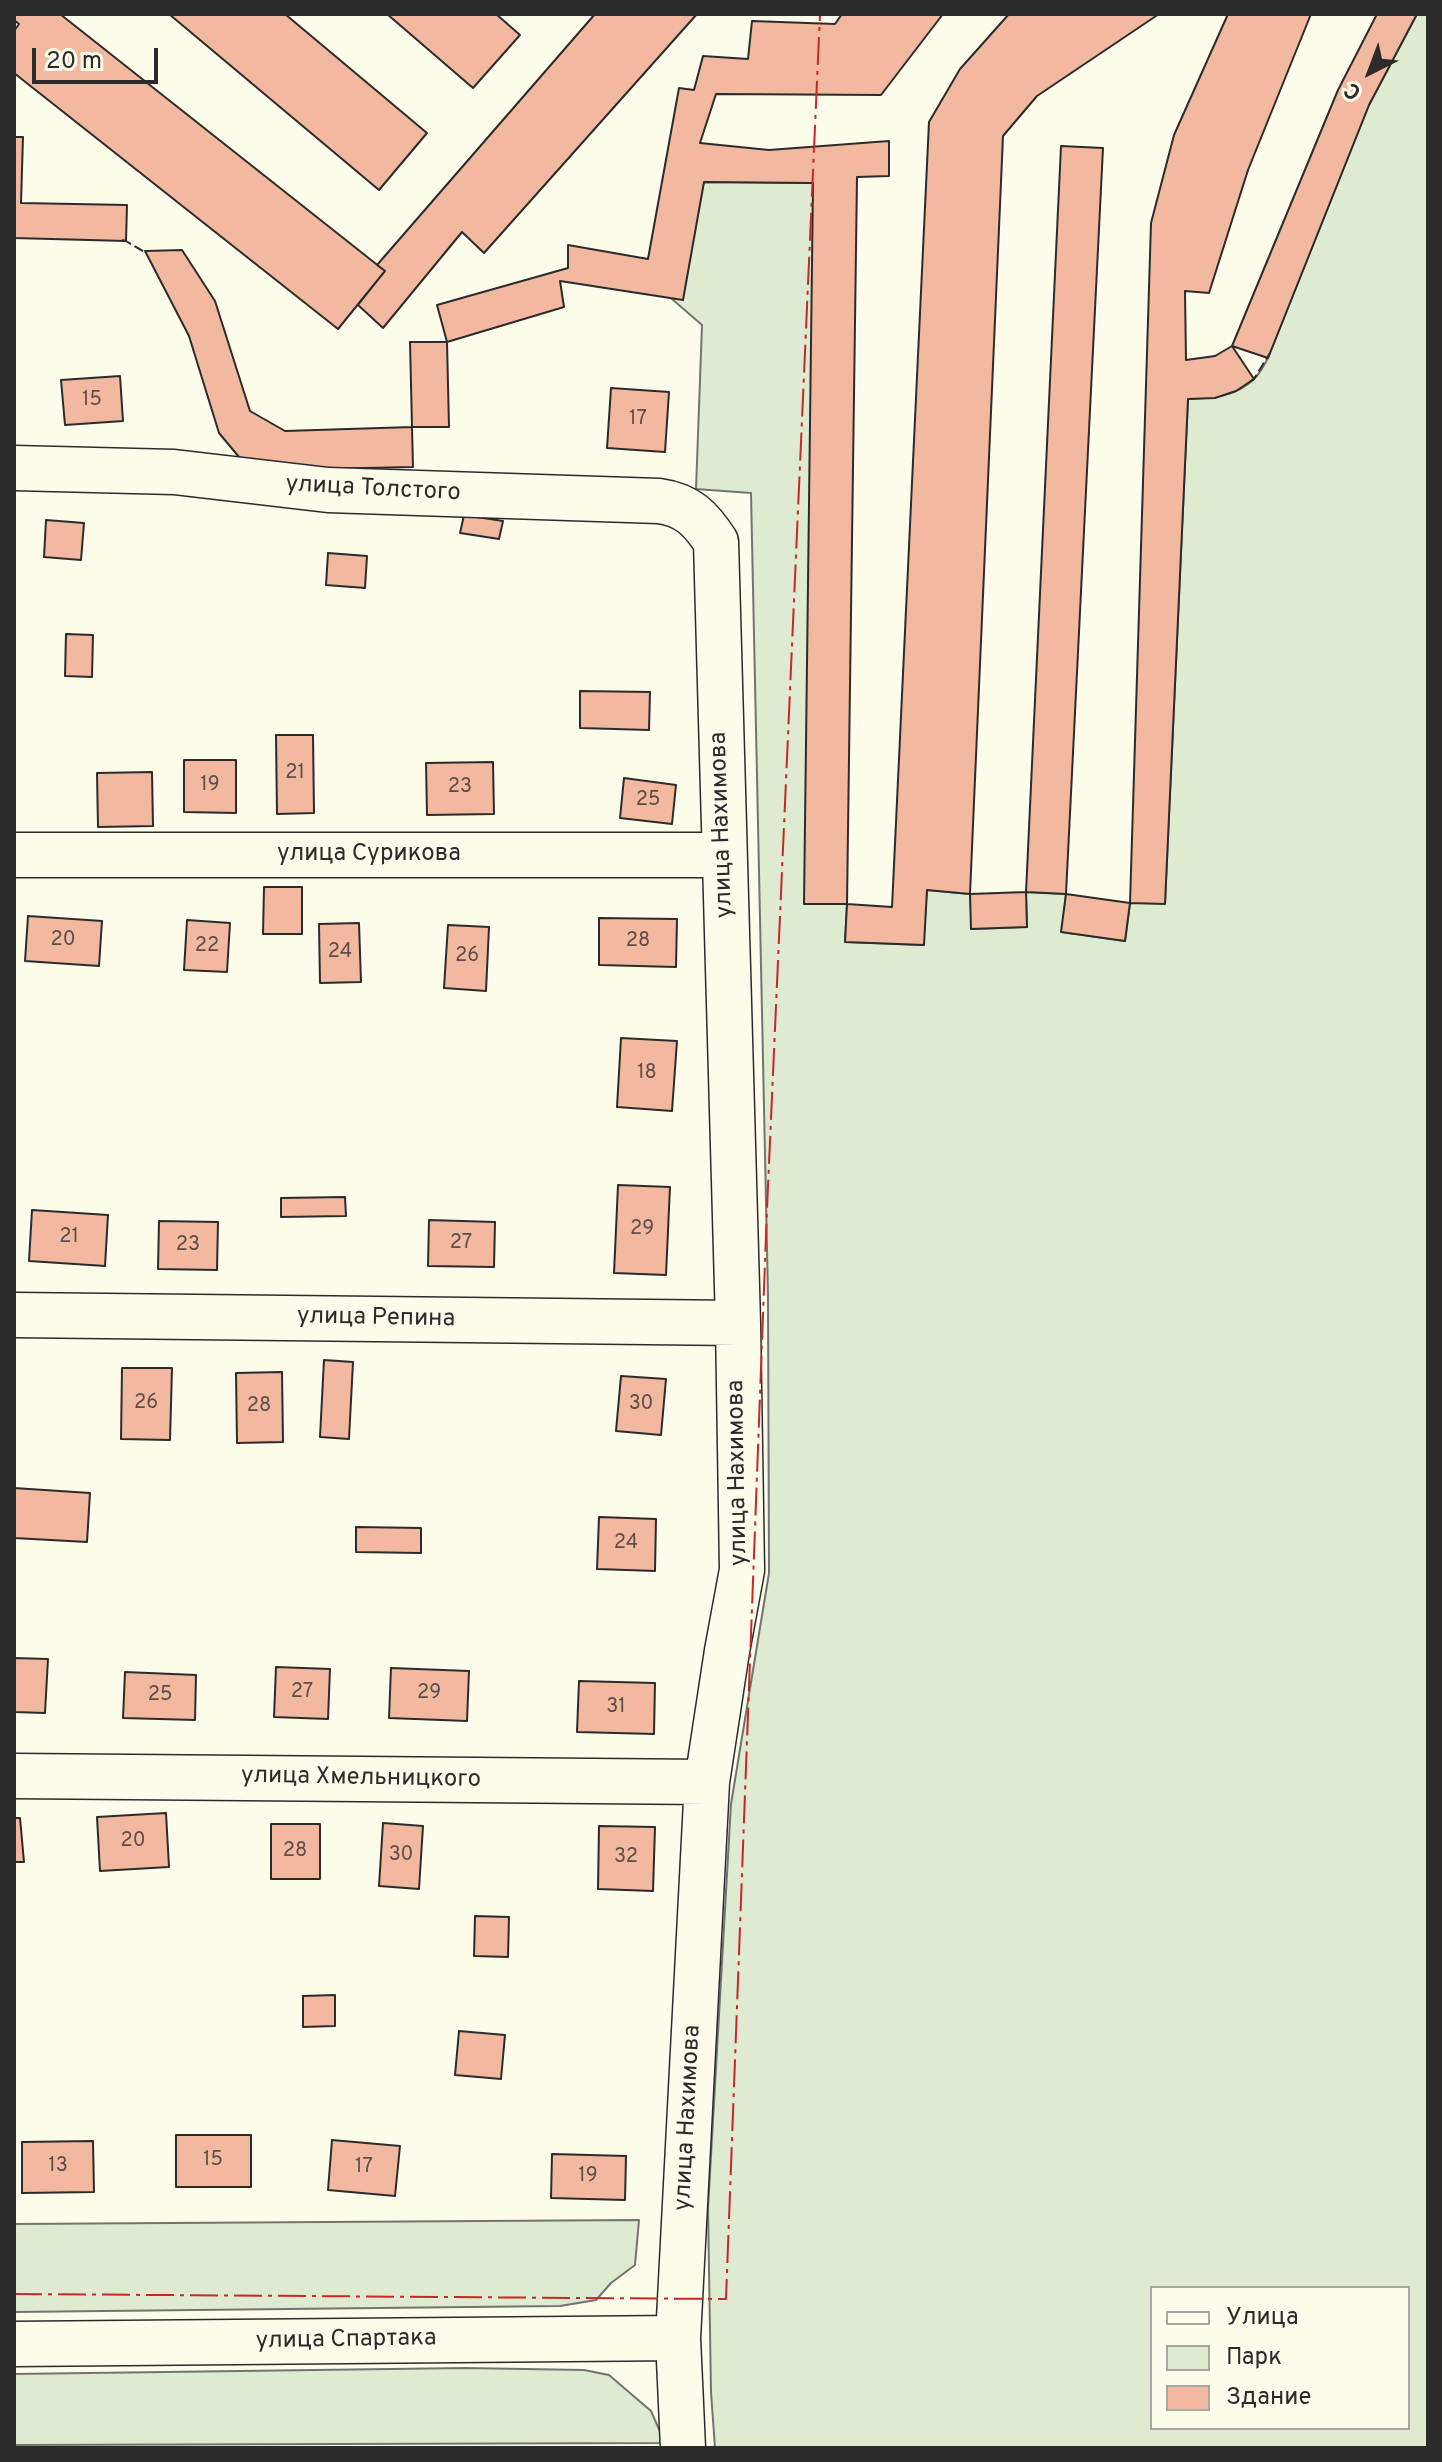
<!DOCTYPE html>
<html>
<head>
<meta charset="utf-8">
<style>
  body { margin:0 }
  #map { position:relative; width:1442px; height:2462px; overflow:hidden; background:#fdfbea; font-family:Overpass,sans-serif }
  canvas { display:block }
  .frame { position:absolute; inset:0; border:16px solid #2b2b2b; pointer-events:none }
  .legend { position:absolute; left:1150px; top:2286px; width:260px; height:144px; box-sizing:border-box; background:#fdfbea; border:2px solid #a9a89e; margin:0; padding:10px 14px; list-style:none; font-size:24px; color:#2b2b2b }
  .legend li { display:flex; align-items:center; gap:16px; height:40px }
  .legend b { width:40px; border:2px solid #a9a89e }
  .north { position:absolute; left:1330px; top:32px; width:80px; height:80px; -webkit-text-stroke:6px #fdfbea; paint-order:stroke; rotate:222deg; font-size:22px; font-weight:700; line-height:32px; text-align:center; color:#2b2b2b }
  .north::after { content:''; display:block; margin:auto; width:28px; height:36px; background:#2b2b2b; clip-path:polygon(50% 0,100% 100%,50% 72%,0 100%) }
  .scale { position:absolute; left:32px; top:48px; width:126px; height:36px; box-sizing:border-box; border:4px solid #2b2b2b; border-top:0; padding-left:10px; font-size:24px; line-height:28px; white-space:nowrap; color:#2b2b2b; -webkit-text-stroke:6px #fdfbea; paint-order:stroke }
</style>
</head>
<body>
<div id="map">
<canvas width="1442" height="2462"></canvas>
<div class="frame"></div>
<ul class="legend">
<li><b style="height:10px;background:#fdfbea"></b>Улица</li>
<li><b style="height:22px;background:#deebd1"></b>Парк</li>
<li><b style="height:22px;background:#f2b8a0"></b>Здание</li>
</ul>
<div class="north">С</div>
<div class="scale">20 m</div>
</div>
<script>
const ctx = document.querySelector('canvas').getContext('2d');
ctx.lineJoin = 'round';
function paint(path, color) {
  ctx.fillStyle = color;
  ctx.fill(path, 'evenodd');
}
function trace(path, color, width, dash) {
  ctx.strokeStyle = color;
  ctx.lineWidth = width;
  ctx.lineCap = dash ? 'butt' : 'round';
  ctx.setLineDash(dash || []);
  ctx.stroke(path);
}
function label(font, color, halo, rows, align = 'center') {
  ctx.font = font + ' Overpass,sans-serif';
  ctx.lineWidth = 6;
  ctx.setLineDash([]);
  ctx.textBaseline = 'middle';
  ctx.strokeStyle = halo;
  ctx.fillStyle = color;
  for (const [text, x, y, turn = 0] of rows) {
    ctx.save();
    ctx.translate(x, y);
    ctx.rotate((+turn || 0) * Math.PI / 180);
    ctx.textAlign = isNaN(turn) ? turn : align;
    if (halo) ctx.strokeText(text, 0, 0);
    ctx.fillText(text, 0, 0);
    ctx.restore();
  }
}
const green = new Path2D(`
  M 1417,14 L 1428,14 L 1428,2448 L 715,2448 L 711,2392 L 708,2208 L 731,1804 L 769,1573 L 768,1296 L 751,493 L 696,489 L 702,325 L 672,299 L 704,182 L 813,183 L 847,904 L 845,942 L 923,945 L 927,890 L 970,894 L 972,929 L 1027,927 L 1026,892 L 1066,894 L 1062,932 L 1125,941 L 1130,903 L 1165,903 L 1188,399 C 1211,398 1236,397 1254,379 C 1260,374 1264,365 1268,358 L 1369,105 ZM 1152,2288 L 1408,2288 L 1408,2428 L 1152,2428 Z
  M 639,2220 L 635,2265 L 611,2283 L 596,2300 L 560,2306 L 14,2312 L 14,2224 Z
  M 465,2368 L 584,2370 L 609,2375 L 651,2411 L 665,2443 L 14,2445 L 14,2374 Z`);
paint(green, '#deebd1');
trace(green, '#74746e', 2);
const building = new Path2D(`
  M 14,14 L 60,14 L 385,271 L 338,329 L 14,73 L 14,31 L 19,24 L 14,20 Z
  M 169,14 L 285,14 L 427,133 L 379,190 Z
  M 387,14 L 496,14 L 520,35 L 473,88 Z
  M 595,14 L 697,14 L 484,253 L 462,232 L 383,328 L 358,305 L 385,271 L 377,265 Z
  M 842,14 L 943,14 L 881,95 L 716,94 L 700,143 L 769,150 L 889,141 L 889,176 L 857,177 L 847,904 L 804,904 L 813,183 L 704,182 L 683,300 L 560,281 L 564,307 L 447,342 L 437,305 L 568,268 L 568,245 L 648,259 L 679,88 L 694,90 L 703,56 L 748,59 L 752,21 L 835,24 Z
  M 1009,14 L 1159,14 L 1037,96 L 1003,136 L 970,894 L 927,890 L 924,945 L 845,942 L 847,904 L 892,907 L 929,122 L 960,69 Z
  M 1228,14 L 1311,14 L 1248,170 L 1209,293 L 1185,291 L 1186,360 L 1215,356 L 1232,346 L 1254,379 L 1236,391 L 1215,398 L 1188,399 L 1165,904 L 1130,903 L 1151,223 L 1174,135 Z
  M 1377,14 L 1417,14 L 1369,105 L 1268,358 L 1232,346 L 1338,90 Z
  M 14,137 L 23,137 L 21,203 L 127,205 L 126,241 L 14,238 Z
  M 1061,146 L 1103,148 L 1066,894 L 1026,892 Z
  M 182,250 L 215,301 L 250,411 L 285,431 L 412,427 L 413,467 L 270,470 L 239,457 L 219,433 L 189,336 L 145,251 Z
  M 410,342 L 447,342 L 449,427 L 412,427 Z
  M 120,376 L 123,421 L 65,425 L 61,380 Z
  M 611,388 L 669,392 L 665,452 L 607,448 Z
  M 464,515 L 503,521 L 499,539 L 460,533 Z
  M 46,520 L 84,523 L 81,560 L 44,557 Z
  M 328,553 L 367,556 L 365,588 L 326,585 Z
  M 66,634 L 93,635 L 92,677 L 65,676 Z
  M 580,691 L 650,692 L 649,730 L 580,728 Z
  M 276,735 L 313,735 L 314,813 L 277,814 Z
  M 184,760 L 236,760 L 236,813 L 184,812 Z
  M 493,762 L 494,814 L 427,815 L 426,763 Z
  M 152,772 L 153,826 L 98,827 L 97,773 Z
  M 624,778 L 676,785 L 672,824 L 620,818 Z
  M 264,887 L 302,887 L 302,934 L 263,934 Z
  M 1026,892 L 1027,927 L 971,929 L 970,894 Z
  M 1066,894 L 1130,903 L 1125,941 L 1061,932 Z
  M 28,916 L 102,921 L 99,966 L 25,961 Z
  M 599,918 L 677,919 L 676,967 L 599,965 Z
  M 187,920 L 230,923 L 227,972 L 184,970 Z
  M 359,923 L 361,982 L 320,983 L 319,924 Z
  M 448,925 L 489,927 L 486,991 L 444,988 Z
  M 621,1038 L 677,1041 L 672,1111 L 617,1107 Z
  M 618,1185 L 670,1187 L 666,1275 L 614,1273 Z
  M 345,1197 L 346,1216 L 281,1217 L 281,1198 Z
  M 32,1210 L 108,1215 L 105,1266 L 29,1261 Z
  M 429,1220 L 495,1222 L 494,1267 L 428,1266 Z
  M 159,1221 L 218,1222 L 217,1270 L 158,1269 Z
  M 324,1360 L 353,1362 L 349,1439 L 320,1437 Z
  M 122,1368 L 172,1368 L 170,1440 L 121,1439 Z
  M 282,1372 L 283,1442 L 237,1443 L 236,1373 Z
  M 621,1376 L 666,1379 L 661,1435 L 616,1431 Z
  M 14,1488 L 90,1493 L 87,1542 L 14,1538 Z
  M 599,1517 L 656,1519 L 655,1571 L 597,1569 Z
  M 356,1527 L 421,1528 L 421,1553 L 356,1552 Z
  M 14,1658 L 48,1659 L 45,1713 L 14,1712 Z
  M 276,1667 L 330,1669 L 328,1719 L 274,1717 Z
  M 391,1668 L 469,1671 L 467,1721 L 389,1718 Z
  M 125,1672 L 196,1675 L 195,1720 L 123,1718 Z
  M 579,1681 L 655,1683 L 654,1734 L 577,1732 Z
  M 166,1813 L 169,1867 L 100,1871 L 97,1817 Z
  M 14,1818 L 20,1818 L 24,1862 L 14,1862 Z
  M 383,1823 L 423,1826 L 419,1889 L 379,1886 Z
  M 271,1824 L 320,1824 L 320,1879 L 271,1879 Z
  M 599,1826 L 655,1827 L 653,1891 L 598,1889 Z
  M 475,1916 L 509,1917 L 508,1957 L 474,1956 Z
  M 335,1995 L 335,2026 L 303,2027 L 303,1996 Z
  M 459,2031 L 505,2035 L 501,2079 L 455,2075 Z
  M 176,2135 L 251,2135 L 251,2187 L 176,2187 Z
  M 332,2140 L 400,2146 L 395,2196 L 328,2190 Z
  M 93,2141 L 94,2192 L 22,2193 L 22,2142 Z
  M 552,2154 L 626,2156 L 625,2200 L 551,2198 Z`);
paint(building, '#f2b8a0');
trace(building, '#2b2b2b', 2);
const minor = new Path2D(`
  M 14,468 L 174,472 L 328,490 L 659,501 C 688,505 701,519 716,542 L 738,1323 L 742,1570 L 727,1651 L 707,1782 L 678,2338 L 683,2448
  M 14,855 L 724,855
  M 14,1315 L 738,1323
  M 14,1776 L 707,1782
  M 14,2344 L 678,2338`);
trace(minor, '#2b2b2b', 47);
trace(minor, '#fdfbea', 44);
trace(new Path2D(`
  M 122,240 L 126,241 L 146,253
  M 1250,382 L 1254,379 L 1270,353`), '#2b2b2b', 2, [10, 4]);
trace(new Path2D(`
  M 14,2294 L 726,2299 L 767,1209 L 820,14`), '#c62828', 2, [28, 6, 4, 6]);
label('20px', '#5d4e48', null, [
  ["15",92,401],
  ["17",638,420],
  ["21",295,774],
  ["19",210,786],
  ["23",460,788],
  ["25",648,801],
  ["20",63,941],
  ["28",638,942],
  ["22",207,947],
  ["24",340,953],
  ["26",467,957],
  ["18",647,1074],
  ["29",642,1230],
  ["21",69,1238],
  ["27",461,1244],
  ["23",188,1246],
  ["26",146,1404],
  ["30",641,1405],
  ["28",259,1407],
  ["24",626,1544],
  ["27",302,1693],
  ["29",429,1694],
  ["25",160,1696],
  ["31",616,1708],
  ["20",133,1842],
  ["28",295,1852],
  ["30",401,1856],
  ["32",626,1858],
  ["15",213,2161],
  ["13",58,2167],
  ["17",364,2168],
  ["19",588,2177]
]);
label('24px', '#2b2b2b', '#fdfbea', [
  ["улица Толстого",373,490,3],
  ["улица Нахимова",723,825,-92],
  ["улица Сурикова",369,855],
  ["улица Репина",376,1319,1],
  ["улица Нахимова",739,1473,-91],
  ["улица Хмельницкого",361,1779,1],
  ["улица Нахимова",689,2118,-87],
  ["улица Спартака",346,2341,-1]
]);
</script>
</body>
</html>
